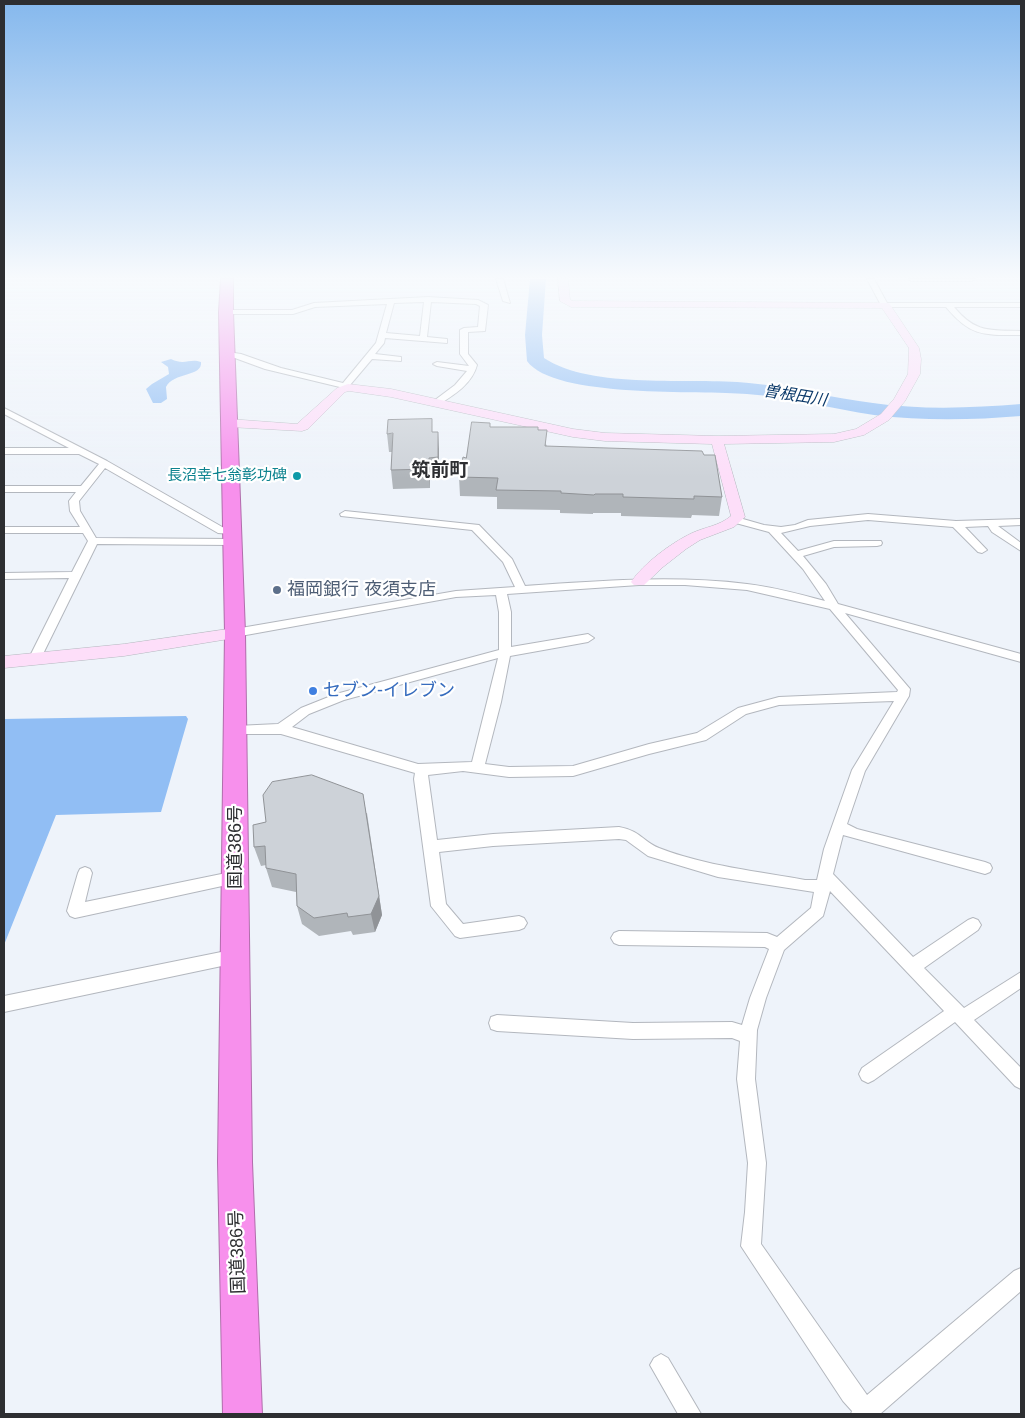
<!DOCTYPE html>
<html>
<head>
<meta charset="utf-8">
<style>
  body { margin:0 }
  #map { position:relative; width:1025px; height:1418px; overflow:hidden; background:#eef3fa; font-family:Helvetica,sans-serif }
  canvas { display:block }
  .frame { position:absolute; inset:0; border:5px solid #2d2e31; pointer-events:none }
</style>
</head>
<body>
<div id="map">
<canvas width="1025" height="1418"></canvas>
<div class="frame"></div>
</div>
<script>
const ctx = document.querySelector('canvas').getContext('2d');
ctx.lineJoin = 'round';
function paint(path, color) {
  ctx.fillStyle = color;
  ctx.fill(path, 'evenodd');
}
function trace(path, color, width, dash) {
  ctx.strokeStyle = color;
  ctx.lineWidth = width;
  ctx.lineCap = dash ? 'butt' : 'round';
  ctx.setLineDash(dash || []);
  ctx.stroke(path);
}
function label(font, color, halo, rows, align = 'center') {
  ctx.font = font + ' Helvetica,"Noto Sans JP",sans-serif';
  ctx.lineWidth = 4.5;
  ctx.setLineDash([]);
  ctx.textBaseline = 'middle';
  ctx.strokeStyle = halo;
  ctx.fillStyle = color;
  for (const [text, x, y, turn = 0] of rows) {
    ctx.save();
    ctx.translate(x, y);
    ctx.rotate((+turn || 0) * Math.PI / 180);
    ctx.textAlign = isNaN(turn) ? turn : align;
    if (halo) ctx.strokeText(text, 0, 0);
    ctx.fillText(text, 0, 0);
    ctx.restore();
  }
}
paint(new Path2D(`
  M 171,359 C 185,366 189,358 201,362 C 203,377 173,372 166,387 L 167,399 L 161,403 L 153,403 L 146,389 L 152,384 L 169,374 L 168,367 L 161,362 Z
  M 186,716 L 188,719 L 161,812 L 56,815 L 4,945 L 4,719 Z`), '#91bef4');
paint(new Path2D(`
  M 530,279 L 546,279 L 542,335 L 544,358 C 592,390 691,377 749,383 C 791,387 831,398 873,403 C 922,410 972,408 1021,404 L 1021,416 C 973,420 923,421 874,415 C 832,409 790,397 747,394 C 702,390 554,399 527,361 L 525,335 Z`), '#91bef4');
const street = new Path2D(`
  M 496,279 L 503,279 L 510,303 L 503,301 Z
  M 867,279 L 874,279 L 887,303 L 1021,303 L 1021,307 L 954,307 C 975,333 990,330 1021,331 L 1021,335 C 984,335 971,337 946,307 L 882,307 Z
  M 908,279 L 975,279 L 972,281 L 911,281 Z
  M 428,297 L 478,300 L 488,305 L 485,331 L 468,332 L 468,354 L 477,365 C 472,384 454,395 438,405 L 431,403 L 455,385 L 467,371 L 437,366 L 433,364 L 437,362 L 469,366 L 460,354 L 460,330 L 464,328 L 478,327 L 480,306 L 476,304 L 431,302 L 427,337 L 447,339 L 447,343 L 385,338 L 384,343 L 375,354 L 401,357 L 401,361 L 372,359 L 350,385 L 352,387 L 351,389 L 348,389 L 265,369 L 224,354 L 228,352 L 241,354 L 281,368 L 343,383 L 376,343 L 387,304 L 315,307 L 293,314 L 226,314 L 222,312 L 226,310 L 292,310 L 314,303 ZM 424,302 L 420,336 L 386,333 L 394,303 Z
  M 4,408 L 107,461 L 224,528 L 235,529 L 236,531 L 231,534 L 218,533 L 105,468 L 79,501 L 80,511 L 96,538 L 231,539 L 236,542 L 231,545 L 97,544 L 40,660 L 34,664 L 30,663 L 28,660 L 69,578 L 4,579 L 4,573 L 72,572 L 88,541 L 83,533 L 4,533 L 4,527 L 80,527 L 70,511 L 69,501 L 76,492 L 4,492 L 4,486 L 81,486 L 99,464 L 79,454 L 4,454 L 4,448 L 69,448 L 4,414 Z
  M 345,511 L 479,525 L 512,559 L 525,586 C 599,581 673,575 747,584 C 773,587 799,594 825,601 L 803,569 L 769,532 L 732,522 L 732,518 L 736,517 L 764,525 L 781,527 L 795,525 L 808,520 L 868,514 L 956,521 L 1021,519 L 1021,525 L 998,526 L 1021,543 L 1021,551 L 992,532 L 988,526 L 965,527 L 987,550 L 982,553 L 978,552 L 953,527 L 868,520 L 810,526 L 781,533 L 798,551 L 834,541 L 881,541 L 882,543 L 881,545 L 877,546 L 834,547 L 803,556 L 826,584 L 838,604 L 1021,654 L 1021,662 L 845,613 L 910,689 L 909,696 L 865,771 L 847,824 L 857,829 L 985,862 L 990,864 L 992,868 L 990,872 L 985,874 L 843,835 L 833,874 L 913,957 L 968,920 L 973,918 L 978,920 L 981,925 L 978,930 L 924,968 L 964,1008 L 1021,972 L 1021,988 L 974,1020 L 1021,1068 L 1021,1089 L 1015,1086 L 955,1022 L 874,1080 L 868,1083 L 862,1080 L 859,1074 L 862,1068 L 944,1011 L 830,891 L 823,916 L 784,950 L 766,998 L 757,1030 L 755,1079 L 766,1163 L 761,1244 L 867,1395 L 1014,1271 L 1021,1268 L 1021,1291 L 880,1414 L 851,1414 L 852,1411 L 843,1401 L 741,1246 L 745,1212 L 748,1163 L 737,1079 L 740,1041 L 732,1038 L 633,1039 L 497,1031 L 491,1029 L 489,1023 L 491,1017 L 497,1015 L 633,1023 L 732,1022 L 742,1025 L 750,998 L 769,949 L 765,947 L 619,945 L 614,943 L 611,938 L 614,933 L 619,931 L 767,933 L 777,937 L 811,908 L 814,892 L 718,877 L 648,856 L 626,840 L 619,839 L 493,846 L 439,852 L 446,904 L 463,924 L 519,916 L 524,918 L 527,923 L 524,928 L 519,930 L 460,938 L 455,936 L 431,906 L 414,779 L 415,773 L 281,734 L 231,734 L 230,731 L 231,728 L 236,726 L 278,724 L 301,708 L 336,694 L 499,650 L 499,612 L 496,595 L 456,597 L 235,637 L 231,636 L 229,633 L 231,630 L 235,629 L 456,591 L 515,587 L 503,562 L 472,530 L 341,516 L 340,514 ZM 639,585 L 685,585 L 747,590 L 830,609 L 898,690 L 897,692 L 779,697 L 738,708 L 697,733 L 649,744 L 573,766 L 509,767 L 485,764 L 501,702 L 510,656 L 588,642 L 594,638 L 588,634 L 511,647 L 511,612 L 507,594 ZM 498,658 L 472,762 L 418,764 L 292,727 L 309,714 L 344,700 ZM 894,701 L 852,770 L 824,849 L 817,880 L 805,880 C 757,871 705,866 659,848 C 642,841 641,831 619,827 L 493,834 L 437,840 L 428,775 L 463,771 L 509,777 L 573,776 L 649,754 L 706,740 L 746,714 L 779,705 Z
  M 85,867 L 90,869 L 92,873 L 85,902 L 236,871 L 241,873 L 243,877 L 241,881 L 236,883 L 75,918 L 70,916 L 67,911 L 78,873 L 80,869 Z
  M 236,949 L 242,951 L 244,956 L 242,961 L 236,963 L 4,1012 L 4,996 Z
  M 661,1354 L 668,1358 L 701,1414 L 678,1414 L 650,1365 L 654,1358 Z`);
const secondary = new Path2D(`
  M 558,279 L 568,279 L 570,300 L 573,301 L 889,303 L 919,348 L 921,359 L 920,374 L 905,401 L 889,420 L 864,435 L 834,442 L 724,444 L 745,517 L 734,527 L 700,540 L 686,549 L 663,567 L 644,585 L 634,585 L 631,582 C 644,563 671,543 692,533 C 705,527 719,526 731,516 L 712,444 L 605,441 L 573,437 L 391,397 L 349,391 L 345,392 L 308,429 L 302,431 L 229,427 L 223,423 L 229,419 L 297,424 L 337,388 L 348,384 L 391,389 L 573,429 L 605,433 L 717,436 L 834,434 L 856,429 L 881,414 L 894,399 L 908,374 L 909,348 L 882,308 L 571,307 L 560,301 Z
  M 235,628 L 241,629 L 243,633 L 241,637 L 124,656 L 4,668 L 4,656 L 124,644 Z`);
const highway = new Path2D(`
  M 221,279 L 233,279 L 233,312 L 245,633 L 252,1162 L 262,1414 L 223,1414 L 218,1162 L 225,633 L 219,312 Z`);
trace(street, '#b3b7be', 2);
trace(secondary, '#b3b7be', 1);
trace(highway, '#b06eab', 2);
paint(street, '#fff');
paint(secondary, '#fddef9');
paint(highway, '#f790ec');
paint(new Path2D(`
  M 490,427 L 538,430 L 547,446 L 722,497 L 719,516 L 692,515 L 691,518 L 621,516 L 621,513 L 593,513 L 593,514 L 560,513 L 560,510 L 497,509 L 497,497 L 460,496 L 459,477 Z
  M 433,432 L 439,450 L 439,476 L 430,476 L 430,488 L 393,489 L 391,470 L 392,452 L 389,452 L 387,434 Z
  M 367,813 L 382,915 L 375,932 L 353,935 L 351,931 L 319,936 L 302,924 L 297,906 L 296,892 L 272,887 L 266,868 L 266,865 L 261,866 L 254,847 L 266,822 Z`), '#b0b5ba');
paint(new Path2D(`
  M 438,432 L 439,450 L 439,476 L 438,457 Z
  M 429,458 L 430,476 L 430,488 L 429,469 Z
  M 363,794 L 382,915 L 375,932 L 371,914 Z`), '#909397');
const building = new Path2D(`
  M 432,419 L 432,432 L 438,432 L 438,457 L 429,458 L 429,469 L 391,470 L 393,433 L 387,434 L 388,420 Z
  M 472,422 L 490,423 L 490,427 L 538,427 L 538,430 L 547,430 L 545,446 L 702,451 L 704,455 L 715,455 L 722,497 L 694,496 L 694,499 L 623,497 L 623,494 L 595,494 L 594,495 L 561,493 L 561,491 L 496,490 L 498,478 L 459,477 L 463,457 L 466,458 Z
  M 312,775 L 363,794 L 379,896 L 371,914 L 348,917 L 347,913 L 314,918 L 297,906 L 296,874 L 266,868 L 265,846 L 254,847 L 253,825 L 266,822 L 263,795 L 272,782 Z`);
paint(building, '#cdd2d8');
trace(building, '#909397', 1);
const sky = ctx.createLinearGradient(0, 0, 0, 478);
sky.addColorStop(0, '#85b8ed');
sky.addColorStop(0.58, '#f7fafd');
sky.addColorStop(1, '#f7fafd00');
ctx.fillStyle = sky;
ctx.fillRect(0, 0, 1025, 478);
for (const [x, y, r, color] of [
  [297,476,5,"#0f9aa8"],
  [277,590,5,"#5c6f8a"],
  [313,691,5,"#3f7fe0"]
]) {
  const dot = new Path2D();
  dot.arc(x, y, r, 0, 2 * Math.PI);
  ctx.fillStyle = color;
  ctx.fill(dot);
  trace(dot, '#fff', 2);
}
label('15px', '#0d838f', '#fff', [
  ["長沼幸七翁彰功碑",287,476]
], 'right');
label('italic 16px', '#0c3a6a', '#fff', [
  ["曽根田川",795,396,9]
]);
label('18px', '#4e5e75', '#fff', [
  ["福岡銀行 夜須支店",287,590]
], 'left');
label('18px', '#366cbe', '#fff', [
  ["セブン-イレブン",323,691]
], 'left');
label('18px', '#2d2e31', '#fff', [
  ["国道386号",236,847,-90],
  ["国道386号",238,1252,-92]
]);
label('bold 19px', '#2d2e31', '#fff', [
  ["筑前町",440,471]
]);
</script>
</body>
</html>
